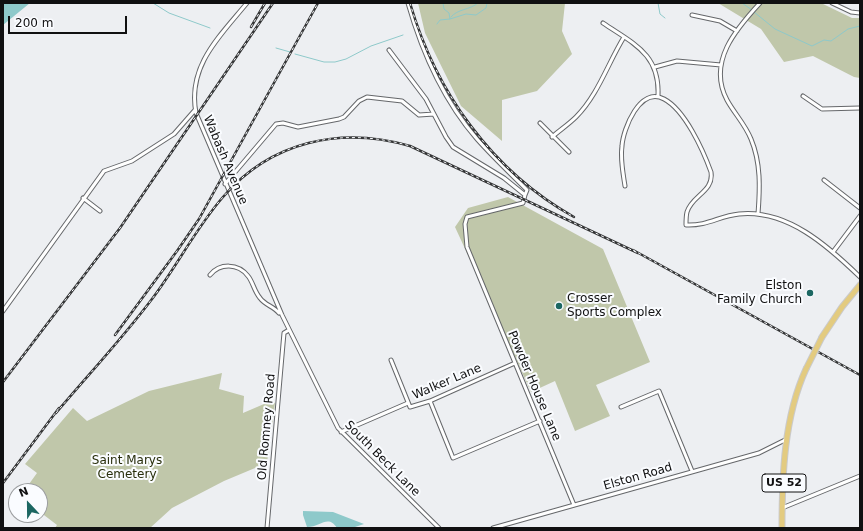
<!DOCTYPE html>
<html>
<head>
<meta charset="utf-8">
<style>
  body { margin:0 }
  #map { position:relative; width:863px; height:531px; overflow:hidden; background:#edeff2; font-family:"DejaVu Sans",sans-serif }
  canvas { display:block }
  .frame { position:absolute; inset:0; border:4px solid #101011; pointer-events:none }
  .north { position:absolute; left:8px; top:483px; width:40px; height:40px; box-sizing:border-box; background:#fafcff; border:1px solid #9c9ea0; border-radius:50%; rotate:338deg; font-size:11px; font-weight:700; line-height:16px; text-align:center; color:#101011 }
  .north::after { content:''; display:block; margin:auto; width:14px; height:18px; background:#1c6762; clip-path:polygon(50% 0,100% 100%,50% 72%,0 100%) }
  .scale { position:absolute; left:8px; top:16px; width:119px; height:18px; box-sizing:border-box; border:2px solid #101011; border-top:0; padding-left:5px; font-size:12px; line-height:14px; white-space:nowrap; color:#101011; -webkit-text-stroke:3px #fafcff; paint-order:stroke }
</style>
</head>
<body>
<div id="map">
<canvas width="863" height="531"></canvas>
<div class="frame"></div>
<div class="north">N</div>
<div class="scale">200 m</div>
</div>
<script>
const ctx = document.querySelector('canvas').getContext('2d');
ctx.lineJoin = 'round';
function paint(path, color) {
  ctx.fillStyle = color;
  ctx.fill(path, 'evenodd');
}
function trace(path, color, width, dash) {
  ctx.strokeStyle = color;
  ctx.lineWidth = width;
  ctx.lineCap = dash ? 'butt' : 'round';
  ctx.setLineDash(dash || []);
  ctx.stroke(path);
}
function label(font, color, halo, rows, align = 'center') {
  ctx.font = font + ' "DejaVu Sans",sans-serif';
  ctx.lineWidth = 4;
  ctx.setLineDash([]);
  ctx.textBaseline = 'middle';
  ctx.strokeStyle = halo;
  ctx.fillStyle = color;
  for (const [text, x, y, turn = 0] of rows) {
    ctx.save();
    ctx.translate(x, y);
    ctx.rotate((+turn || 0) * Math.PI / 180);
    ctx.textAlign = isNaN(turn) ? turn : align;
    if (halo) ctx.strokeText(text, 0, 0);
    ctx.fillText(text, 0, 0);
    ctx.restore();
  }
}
paint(new Path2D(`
  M 418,3 L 565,3 L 562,31 L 572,54 L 537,91 L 502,100 L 502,141 L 461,106 L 425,33 Z
  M 718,3 L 821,3 L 852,18 L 860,18 L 860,78 L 854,77 L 813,56 L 784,62 L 761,29 Z
  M 508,197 L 603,249 L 650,362 L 596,385 L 610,416 L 575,431 L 555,381 L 531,392 L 455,227 L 468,208 Z
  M 222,373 L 219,389 L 244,396 L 243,413 L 271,401 L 275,403 L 267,463 L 224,481 L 172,508 L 150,528 L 55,528 L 57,525 L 40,512 L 40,491 L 24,491 L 37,473 L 25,464 L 73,408 L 87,421 L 149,391 Z`), '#c0c7aa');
paint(new Path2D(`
  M 3,3 L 30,3 L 3,25 Z
  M 303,511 L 333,512 L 364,524 L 352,528 L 337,528 C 328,514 321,527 307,527 L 303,515 Z`), '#8ec9ca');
trace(new Path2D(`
  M 153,3 L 169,13 L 210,28
  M 658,3 L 660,14 L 665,18
  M 742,3 L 752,10
  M 754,12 L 775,29 L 812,46 L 824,40 L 831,41 L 848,29 L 860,26
  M 451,17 C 457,9 470,10 478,3
  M 450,19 L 466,14 L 476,15 L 486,8 L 487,3
  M 437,24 L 440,20 L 450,19 L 449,13 L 444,9 L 443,3
  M 276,48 L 290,52
  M 295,54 L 324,62 L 335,62 L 346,59 L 371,46 L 403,35`), '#8ec9ca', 1);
const minor = new Path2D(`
  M 247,3 C 220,36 187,66 196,113 L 282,315 L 338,428 L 439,528
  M 408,3 C 422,52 444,101 477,139 C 493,157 510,173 527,190 L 525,195
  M 832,3 L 851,12 L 860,13
  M 692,15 L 720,21 L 737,31
  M 603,23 C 634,44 660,54 658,96
  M 389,50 L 426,99 L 446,137 L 453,147 L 504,178 L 525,195 L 523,203 L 467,217 L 465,224 L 467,247 L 574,505
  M 655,67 L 677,61 L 721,65
  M 803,96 L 822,109 L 860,108
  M 540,123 L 569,152
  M 552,137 C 560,130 569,124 576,117 C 598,95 608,63 624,37
  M 824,180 L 860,208
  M 225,184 L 276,124 L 283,123 L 298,127 L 339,119 L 344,117 L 359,101 L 367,97 L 402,101 L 419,115 L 434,114
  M 625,186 C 623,173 620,159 622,146 C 623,129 640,86 664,99 C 685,110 703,150 711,172 C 714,192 692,195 687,212 C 686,216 686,221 686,225 C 708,226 719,216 739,214 C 787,209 828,246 860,277
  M 83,198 L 100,211
  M 758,214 C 760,188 761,163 751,139 C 745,124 734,113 727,100 C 707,62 736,29 760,3
  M 833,252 L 860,216
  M 210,275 C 220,263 238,263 248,276 C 253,282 254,291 260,298 C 265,305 273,306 279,313
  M 3,311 L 104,171 L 132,161 L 174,134 L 195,110
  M 391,360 L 410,407 L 430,401 L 515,363
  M 430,401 L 453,458 L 540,421
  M 621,407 L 659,391 L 692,471
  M 341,432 L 408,403
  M 782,508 L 860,476
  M 267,528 L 283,344 L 284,333 L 289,330
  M 493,528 L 759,453 L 787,439`);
const primary = new Path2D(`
  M 822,337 L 842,307 L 860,285
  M 782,528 C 782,475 784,417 806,369`);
trace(minor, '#65676a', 5);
trace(primary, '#cacacb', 7);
trace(minor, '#fff', 3);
trace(primary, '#e3cb80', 5);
const rail = new Path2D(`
  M 410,3 C 436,92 492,171 574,217
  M 251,27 L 265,3
  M 633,250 L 860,375
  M 115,335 L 177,251 L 199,219 L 318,3
  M 3,382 L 120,228 L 273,3
  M 56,413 C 88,375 122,339 152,299 C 177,266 196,228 223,197 C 271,141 341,126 410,146 L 638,253
  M 3,483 L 59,408`);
trace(rail, '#343536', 2.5);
trace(rail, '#fafcff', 1, [3]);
const primaryBridge = new Path2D(`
  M 806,369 L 822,337`);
trace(primaryBridge, '#cacacb', 7, []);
trace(primaryBridge, '#e3cb80', 5);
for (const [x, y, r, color] of [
  [810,293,4,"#1c6762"],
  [559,306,4,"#1c6762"]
]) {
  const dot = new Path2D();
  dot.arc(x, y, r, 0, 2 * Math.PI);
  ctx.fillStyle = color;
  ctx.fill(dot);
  trace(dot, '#fafcff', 1.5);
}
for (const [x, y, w] of [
  [784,483,44]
]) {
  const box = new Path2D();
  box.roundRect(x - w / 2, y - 9, w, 18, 3);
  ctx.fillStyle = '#fafcff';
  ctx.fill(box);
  trace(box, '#101011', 1);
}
label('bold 11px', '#101011', null, [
  ["US 52",784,483]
]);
label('12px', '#101011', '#fafcff', [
  ["Wabash Avenue",225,160,67],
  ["Walker Lane",447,382,-23],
  ["Powder House Lane",534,386,67],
  ["Old Romney Road",267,427,-85],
  ["South Beck Lane",382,459,45],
  ["Elston Road",638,477,-16]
]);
label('12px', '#101011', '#fafcff', [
  ["Elston",802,286],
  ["Family Church",802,300],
  ["Crosser",567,299,"left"],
  ["Sports Complex",567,313,"left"]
], 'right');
label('12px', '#272d0a', '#fafcff', [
  ["Saint Marys",127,461],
  ["Cemetery",127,475]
]);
</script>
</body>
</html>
